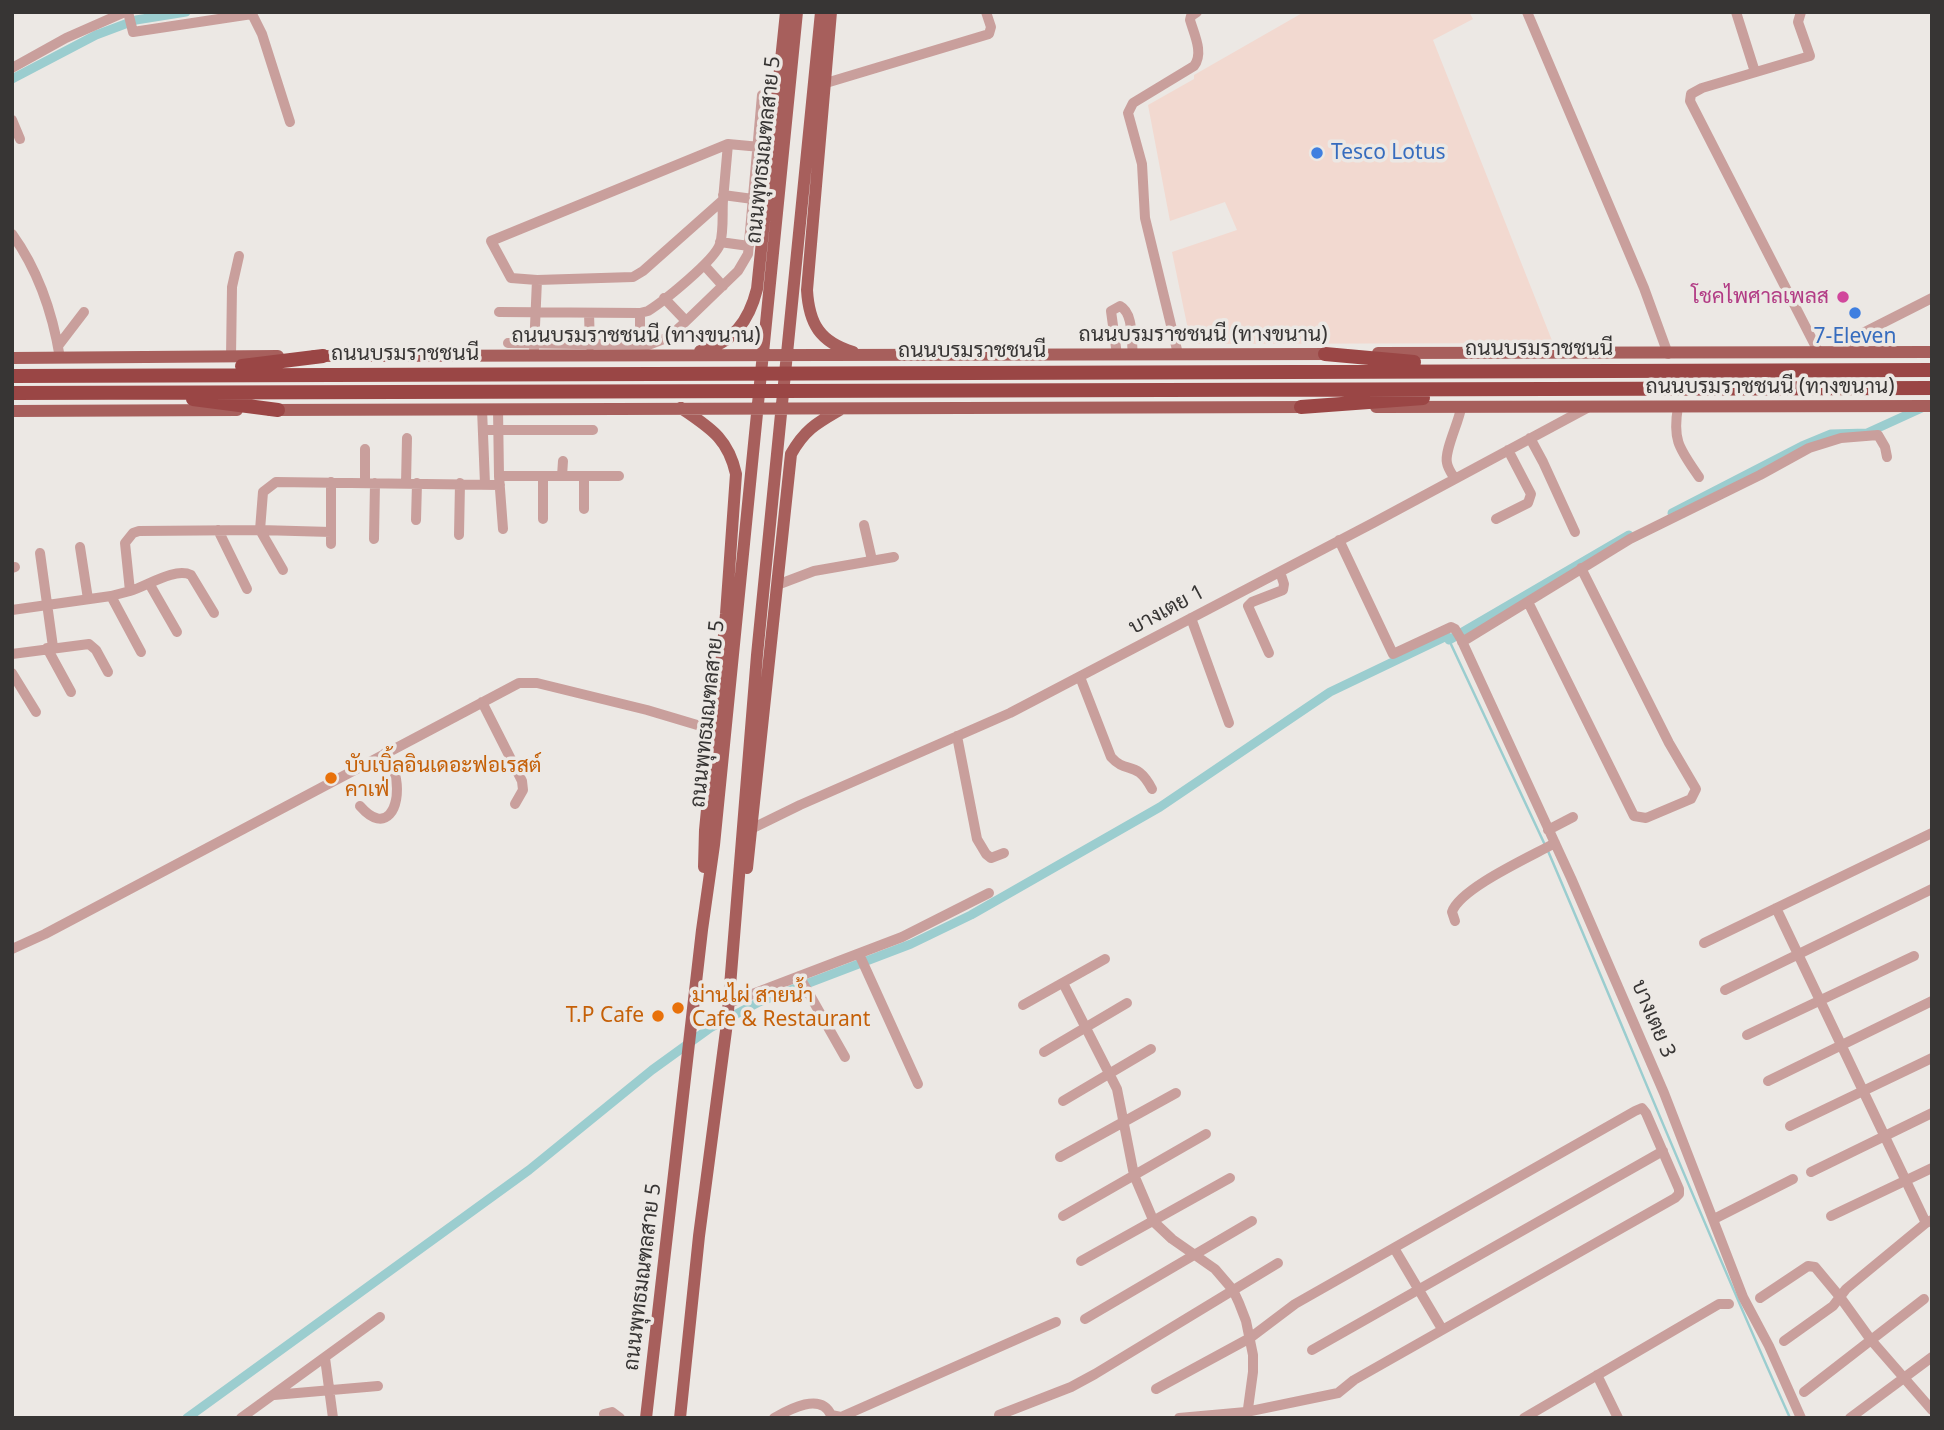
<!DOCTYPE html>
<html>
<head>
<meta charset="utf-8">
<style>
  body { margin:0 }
  #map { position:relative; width:1944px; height:1430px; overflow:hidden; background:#ece8e4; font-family:"Noto Sans",sans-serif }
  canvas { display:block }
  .frame { position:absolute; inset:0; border:14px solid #373534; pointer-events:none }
</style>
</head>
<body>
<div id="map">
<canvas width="1944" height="1430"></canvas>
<div class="frame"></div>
</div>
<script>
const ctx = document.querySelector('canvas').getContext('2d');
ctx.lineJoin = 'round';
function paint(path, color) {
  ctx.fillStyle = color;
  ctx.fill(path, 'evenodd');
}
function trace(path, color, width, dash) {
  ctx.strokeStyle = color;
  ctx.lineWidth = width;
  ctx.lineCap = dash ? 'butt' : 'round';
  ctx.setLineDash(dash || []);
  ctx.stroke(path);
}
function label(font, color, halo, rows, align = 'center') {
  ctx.font = font + ' "Noto Sans",Sarabun,sans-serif';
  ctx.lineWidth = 7;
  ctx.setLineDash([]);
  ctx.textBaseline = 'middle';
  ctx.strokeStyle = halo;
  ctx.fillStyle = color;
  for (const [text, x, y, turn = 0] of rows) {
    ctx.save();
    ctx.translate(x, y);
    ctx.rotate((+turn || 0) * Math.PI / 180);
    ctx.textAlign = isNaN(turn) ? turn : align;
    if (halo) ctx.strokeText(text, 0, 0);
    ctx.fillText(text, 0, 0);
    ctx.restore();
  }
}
paint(new Path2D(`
  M 1304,12 L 1469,12 L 1473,19 L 1433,40 L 1553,343 L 1191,344 L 1172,252 L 1237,230 L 1225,202 L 1170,221 L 1148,105 L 1194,79 L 1194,75 Z`), '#f2d9d0');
trace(new Path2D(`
  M 1449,640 L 1545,845
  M 1548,851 C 1629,1040 1705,1230 1790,1418`), '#9bcdcf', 2.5);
trace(new Path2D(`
  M 12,79 L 96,35 L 136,20 L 186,12
  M 1672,513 L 1802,446 L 1831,434 L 1867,433 L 1924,407
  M 187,1418 L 529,1170 L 652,1070 L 710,1028 L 759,1002 L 911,944 L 971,915 L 1160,807 L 1330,692 L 1447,636 L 1449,640 L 1629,535`), '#9bcdcf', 9);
trace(new Path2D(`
  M 128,12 L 133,32 L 252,14 L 262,34 L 290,122
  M 1527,12 L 1644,288 L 1668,354
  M 1736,12 L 1755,72
  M 1801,12 L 1798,22 L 1810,56 L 1702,88 L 1691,94 L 1690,101 L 1819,353
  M 12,68 L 66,38 L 125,12
  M 826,83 L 989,34 L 991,27 L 986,12
  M 12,120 L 20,139
  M 728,144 L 723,200 L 643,271 L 633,277 L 537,280 L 511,278 L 491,241 L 728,144 L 771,148
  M 723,195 L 753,199
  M 12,234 C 38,270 53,315 60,358
  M 720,242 L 749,246
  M 704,265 L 723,286
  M 664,298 L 686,321
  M 499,312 L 640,313 L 648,311 C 664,301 715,260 720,244 C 724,230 722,214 723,200
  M 589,313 L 590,346
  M 640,313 L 640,346
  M 508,343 L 648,345 L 669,337 L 680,327 L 738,271 L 748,254 L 762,95
  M 58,346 L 84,312
  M 534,349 L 537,280
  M 1832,353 L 1853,338 L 1932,298
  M 1178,354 L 1145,218 L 1142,164 L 1128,113 L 1133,103 L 1194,66 C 1204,53 1194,34 1190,20 L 1191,16 L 1197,12
  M 1117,355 L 1111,311 L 1120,306 C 1134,313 1131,341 1133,355
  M 231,357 L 232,287 L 239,256
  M 1678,407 C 1672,441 1680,449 1699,477
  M 482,409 L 485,484
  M 498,409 L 499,476 L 503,529
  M 483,430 L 593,430
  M 1530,438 L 1543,462 L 1575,532
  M 499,476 L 619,476
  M 562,476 L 563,461
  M 584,476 L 584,509
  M 1455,479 C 1452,474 1448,469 1447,463 C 1444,451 1459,422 1461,408
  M 365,483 L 365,449
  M 406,483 L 407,438
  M 543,519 L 543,476
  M 1496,519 L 1528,503 L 1531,494 L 1508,450
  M 416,520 L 417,483
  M 864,525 L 872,560
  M 218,530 L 247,589
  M 260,530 L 331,532
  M 260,530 L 283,570
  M 459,535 L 460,483
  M 374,539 L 375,483
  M 1339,540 L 1393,654 L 1451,627 L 1455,629 L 1461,639 L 1571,878 L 1664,1093 L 1743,1297 L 1769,1346 L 1801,1418
  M 331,544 L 331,482
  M 80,547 L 88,599
  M 40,553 L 53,647
  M 12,568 L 15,567
  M 150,585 L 177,632
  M 777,585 L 814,571 L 894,557
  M 130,591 C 147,586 175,567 191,575 L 214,613
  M 111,596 L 141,652
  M 1528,602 L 1634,816 L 1646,818 L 1691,799 L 1696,789 L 1669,743 L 1581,568
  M 12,610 L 111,596 L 130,591 L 125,543 L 133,533 L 139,531 L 260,530 L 263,492 L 276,482 L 500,485
  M 1191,618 L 1229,723
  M 1462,642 L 1630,539 L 1760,475 L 1809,448 L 1841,438 L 1878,435 L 1885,447 L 1887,457
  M 47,648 L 71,692
  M 1269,653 L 1248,606 L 1252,602 L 1283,590 L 1284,584 L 1280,572
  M 12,654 L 89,644 L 96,650 L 108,672
  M 12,673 L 36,712
  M 1080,677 L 1111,757 C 1127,775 1136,759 1152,789
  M 482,702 L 522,781 L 523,790 L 515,804
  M 957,736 L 977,839 L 986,854 L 991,858 L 1004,853
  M 360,806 C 386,836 401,807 396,779 C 395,769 390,762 385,753
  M 753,828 L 800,805 L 1010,713 L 1373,523 L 1587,408
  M 1548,830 L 1573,817
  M 1776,908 L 1926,1223
  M 1455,921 L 1452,912 C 1460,888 1532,856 1555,843
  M 1704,943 L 1932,833
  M 12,949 L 45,934 L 519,683 L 537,683 L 647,710 L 714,730
  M 859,954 L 918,1084
  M 799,976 L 845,1057
  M 1063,983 L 1117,1089 L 1134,1175 L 1154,1222 L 1172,1239 L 1215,1269 L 1233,1290 L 1239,1303 L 1246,1321 L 1253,1355 L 1253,1372 L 1247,1416
  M 1725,990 L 1932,889
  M 729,1003 L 902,937 L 989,893
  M 1023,1005 L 1105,959
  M 1747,1035 L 1914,956
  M 1044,1052 L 1127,1003
  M 1768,1081 L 1932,1001
  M 1063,1101 L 1151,1049
  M 1790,1126 L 1932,1058
  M 1060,1157 L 1176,1093
  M 1811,1172 L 1932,1113
  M 1063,1216 L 1206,1134
  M 1831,1216 L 1932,1168
  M 1714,1219 L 1793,1179
  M 1394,1248 L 1442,1329
  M 1081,1261 L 1230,1178
  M 1760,1298 L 1808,1266 L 1815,1267 L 1840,1297 L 1871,1340 L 1932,1410
  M 1085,1319 L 1252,1221
  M 1784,1341 L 1833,1306 L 1846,1289 L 1926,1223 L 1932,1220
  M 1312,1350 L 1663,1151
  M 325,1358 L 333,1418
  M 1597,1375 L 1618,1418
  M 1156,1389 L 1250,1338 L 1295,1304 L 1635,1111 L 1642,1108 L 1646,1113 L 1679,1189 L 1679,1194 L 1675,1198 L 1354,1380 L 1338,1393 L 1246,1412 L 1179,1418
  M 1804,1392 L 1924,1299
  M 274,1395 L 378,1386
  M 604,1414 L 612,1412 L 620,1418
  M 999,1415 L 1071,1387 L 1095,1374 L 1278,1263
  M 241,1418 L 380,1317
  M 774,1418 C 790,1409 821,1392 831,1415 L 841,1417 L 1056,1322
  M 1524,1418 L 1719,1304 L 1729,1304
  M 1850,1418 L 1932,1357`), '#c99f9c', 10);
trace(new Path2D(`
  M 831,12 L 807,290 C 809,324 820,342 853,352
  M 700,351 C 733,343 749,321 757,289 L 786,12
  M 1378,353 L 1932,352
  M 314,356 L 1335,354
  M 12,358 L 278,356
  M 1376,407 L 1932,406
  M 681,408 C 710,428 728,438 736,474 L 726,614 L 705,830 L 704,867
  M 270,410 L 1308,407
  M 12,411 L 237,410
  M 747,868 L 791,454 C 805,429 817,423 841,409
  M 646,1418 L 702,930 L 714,845 L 797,12
  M 680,1418 L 699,1236 L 727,1023 L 757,655 L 821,12`), '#a75f5c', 12);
trace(new Path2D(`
  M 1325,354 L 1414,362
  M 242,366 L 323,356
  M 12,376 L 1932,370
  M 12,393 L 1932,388
  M 193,399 L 278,410
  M 1301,407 L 1423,398`), '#9a4645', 14);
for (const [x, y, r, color] of [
  [1317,153,7,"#3f7fe0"],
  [1843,297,7,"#d1479c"],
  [1855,313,7,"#3f7fe0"],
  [331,778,7,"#e8710a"],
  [678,1008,7,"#e8710a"],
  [658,1016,7,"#e8710a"]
]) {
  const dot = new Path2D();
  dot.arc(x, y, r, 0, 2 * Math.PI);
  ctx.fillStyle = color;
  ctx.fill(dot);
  trace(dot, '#ece8e4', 2.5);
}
label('21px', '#373534', '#ece8e4', [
  ["ถนนพุทธมณฑลสาย 5",764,150,-84],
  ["ถนนบรมราชชนนี (ทางขนาน)",1203,335],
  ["ถนนบรมราชชนนี (ทางขนาน)",636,336],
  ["ถนนบรมราชชนนี",1539,349],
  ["ถนนบรมราชชนนี",972,351],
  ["ถนนบรมราชชนนี",405,354],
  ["ถนนบรมราชชนนี (ทางขนาน)",1770,387],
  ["บางเตย 1",1167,610,-28],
  ["ถนนพุทธมณฑลสาย 5",708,714,-84],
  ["บางเตย 3",1653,1019,67],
  ["ถนนพุทธมณฑลสาย 5",643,1277,-83]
]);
label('21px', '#366cbe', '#ece8e4', [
  ["Tesco Lotus",1331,153],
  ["7-Eleven",1855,337,"center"]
], 'left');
label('21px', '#b23c85', '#ece8e4', [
  ["โชคไพศาลเพลส",1829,297]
], 'right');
label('21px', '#c56008', '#ece8e4', [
  ["บับเบิ้ลอินเดอะฟอเรสต์",345,766],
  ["คาเฟ่",345,790],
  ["ม่านไผ่ สายน้ำ",692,996],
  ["Cafe & Restaurant",692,1020],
  ["T.P Cafe",644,1016,"right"]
], 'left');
</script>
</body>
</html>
